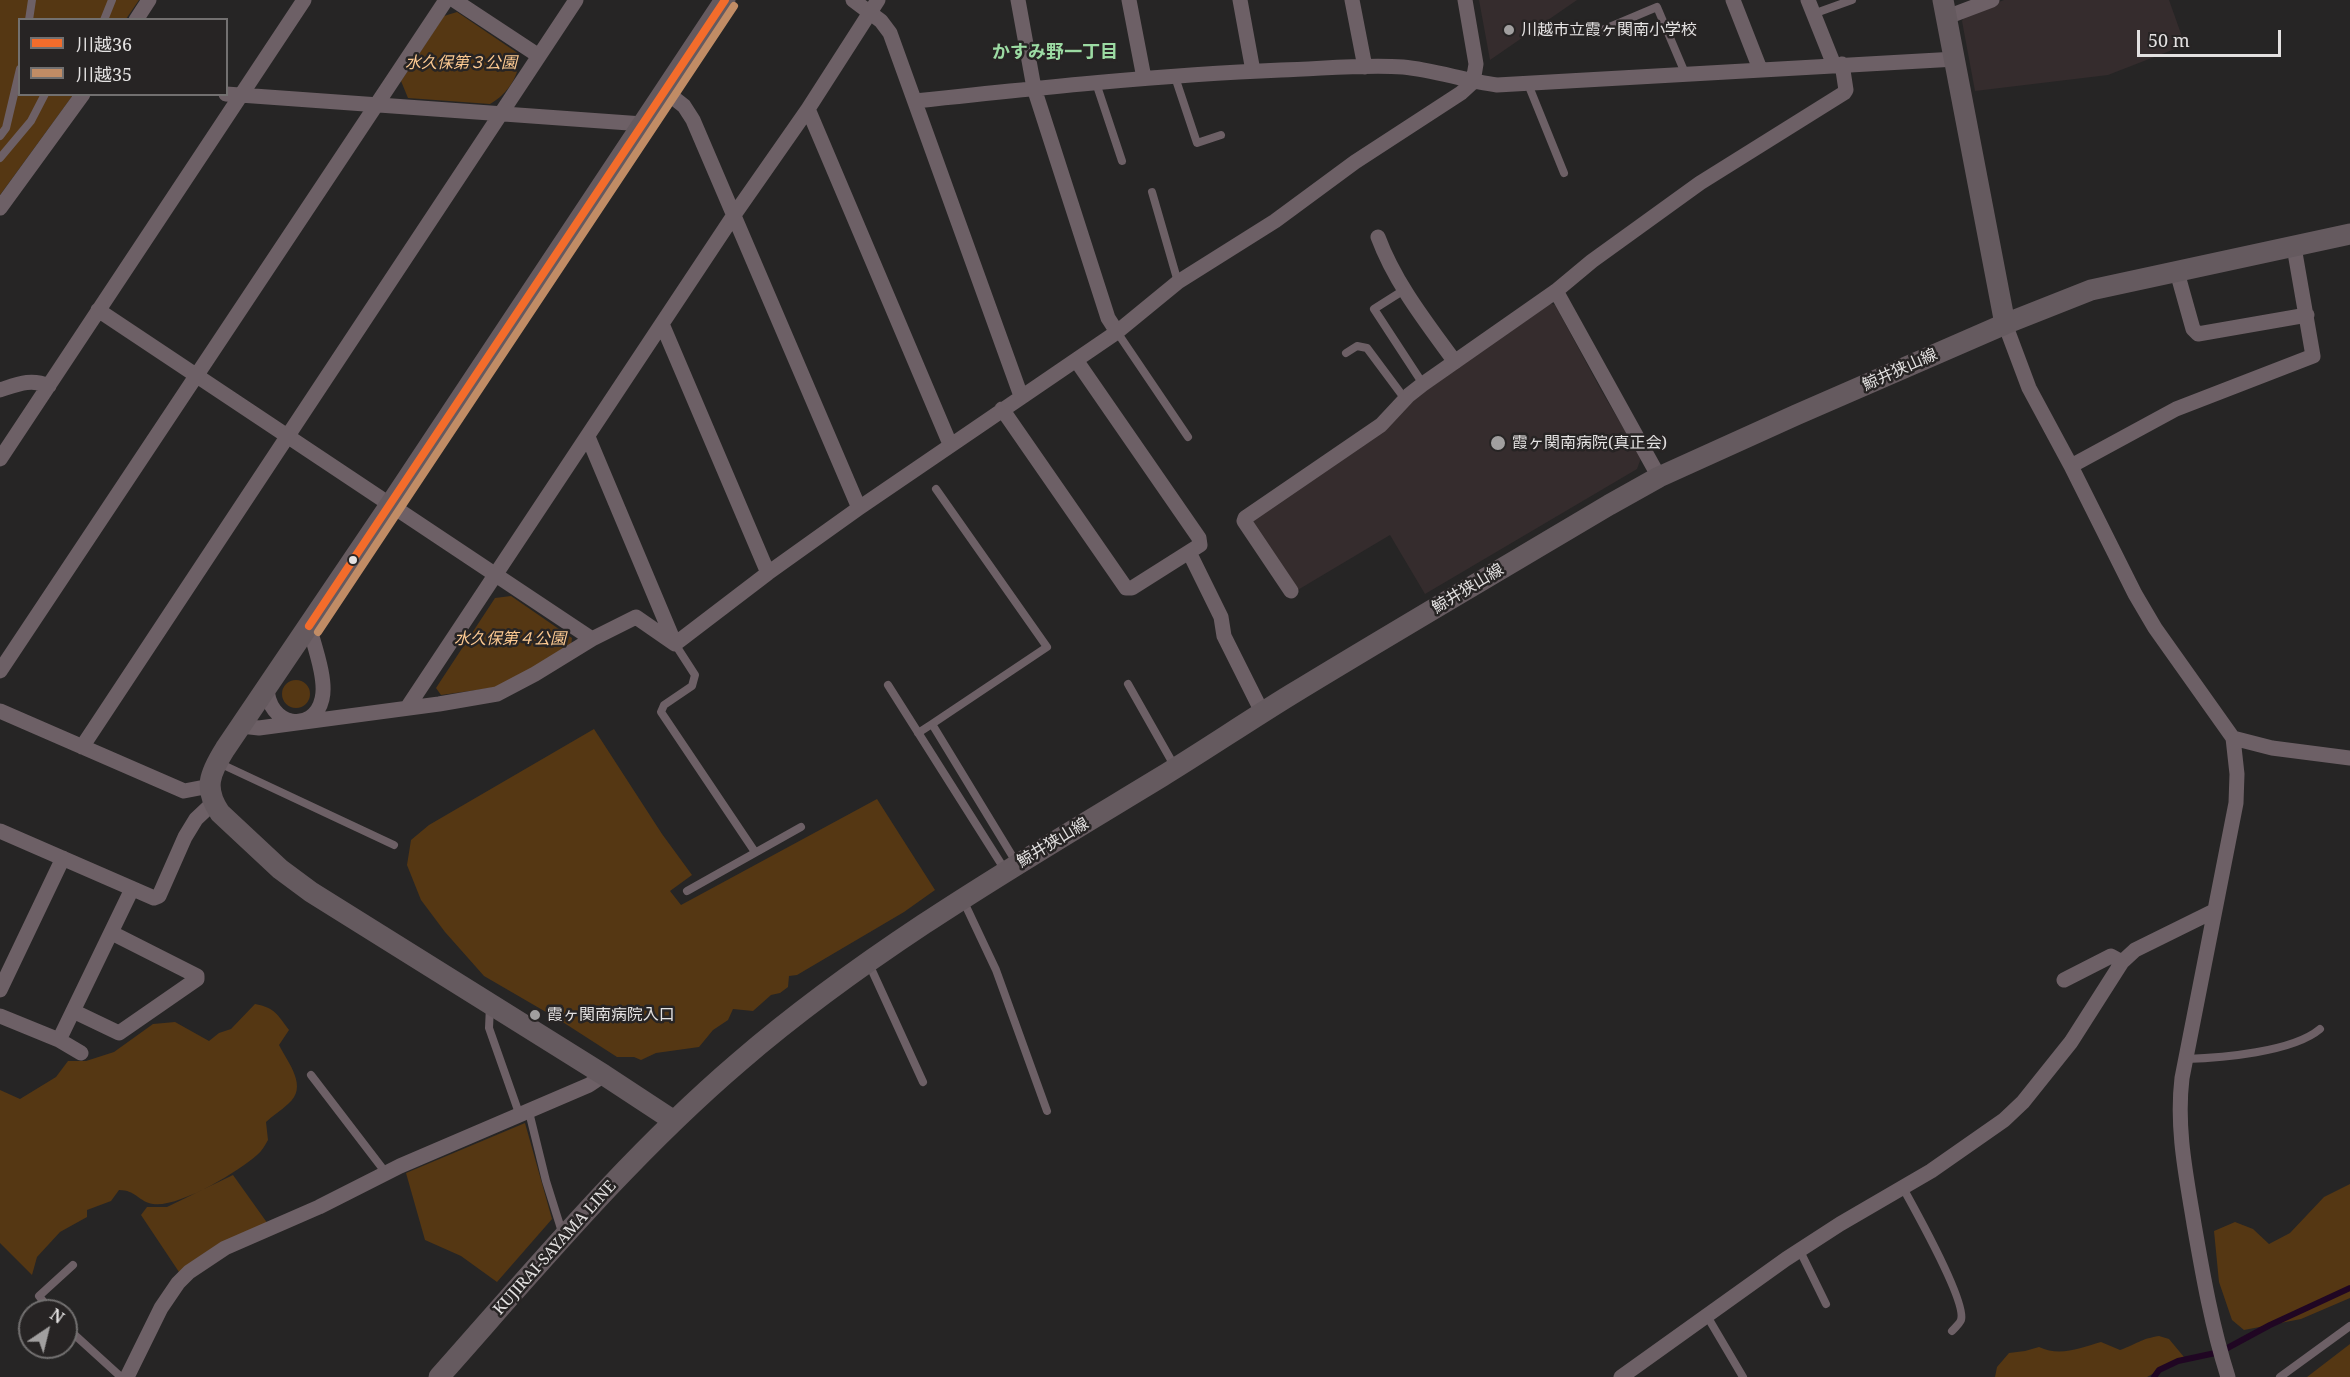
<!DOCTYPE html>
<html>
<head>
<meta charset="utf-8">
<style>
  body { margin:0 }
  #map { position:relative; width:2350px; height:1377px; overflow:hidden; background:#262525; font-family:"Noto Serif","Noto Sans JP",serif }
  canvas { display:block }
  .legend { position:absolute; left:18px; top:18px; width:210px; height:78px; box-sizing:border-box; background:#272424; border:2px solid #727070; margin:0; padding:8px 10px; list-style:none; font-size:18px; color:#e3e1e1 }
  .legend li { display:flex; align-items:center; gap:12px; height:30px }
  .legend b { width:30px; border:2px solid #727070 }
  .north { position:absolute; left:18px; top:1299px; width:60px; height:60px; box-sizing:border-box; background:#272424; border:2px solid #727070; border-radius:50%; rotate:35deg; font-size:16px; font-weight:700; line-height:24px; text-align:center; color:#e3e1e1 }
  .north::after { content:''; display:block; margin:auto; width:21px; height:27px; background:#a19f9f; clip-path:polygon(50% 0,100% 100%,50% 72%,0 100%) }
  .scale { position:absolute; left:2137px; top:30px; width:144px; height:27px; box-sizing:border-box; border:3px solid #e3e1e1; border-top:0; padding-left:8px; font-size:18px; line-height:21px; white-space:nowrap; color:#e3e1e1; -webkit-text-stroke:4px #272424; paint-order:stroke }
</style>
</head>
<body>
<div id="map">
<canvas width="2350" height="1377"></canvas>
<ul class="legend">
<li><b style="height:8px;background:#f36c2b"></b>川越36</li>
<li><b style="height:8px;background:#c18c65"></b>川越35</li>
</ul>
<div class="north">N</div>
<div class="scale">50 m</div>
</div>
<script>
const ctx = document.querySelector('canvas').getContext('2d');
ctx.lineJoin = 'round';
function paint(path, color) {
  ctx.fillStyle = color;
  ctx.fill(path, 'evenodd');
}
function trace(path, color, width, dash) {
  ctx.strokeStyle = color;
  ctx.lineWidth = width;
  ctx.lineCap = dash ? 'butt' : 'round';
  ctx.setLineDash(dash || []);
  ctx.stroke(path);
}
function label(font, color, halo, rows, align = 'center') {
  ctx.font = font + ' "Noto Serif","Noto Sans JP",serif';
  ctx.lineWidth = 5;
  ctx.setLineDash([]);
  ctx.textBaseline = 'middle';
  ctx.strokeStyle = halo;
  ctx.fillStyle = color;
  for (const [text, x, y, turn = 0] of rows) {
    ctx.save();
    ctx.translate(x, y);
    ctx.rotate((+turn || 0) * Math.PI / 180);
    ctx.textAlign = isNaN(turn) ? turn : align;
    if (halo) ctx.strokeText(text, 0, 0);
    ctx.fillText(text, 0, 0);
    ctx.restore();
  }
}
paint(new Path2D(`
  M 1479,0 L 1577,0 L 1490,60 Z
  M 2004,0 L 2169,0 L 2185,45 L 2108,75 L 1975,91 L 1962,21 L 1965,15 Z
  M 1546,302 L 1555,305 L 1601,390 L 1641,458 L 1637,469 L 1425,594 L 1390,535 L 1296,591 L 1252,526 L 1254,517 Z`), '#352c2d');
paint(new Path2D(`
  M 0,0 L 139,0 L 126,19 L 20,20 L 20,94 L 73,95 L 0,195 Z
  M 457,12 L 519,54 C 521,74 508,94 490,104 L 408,98 L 401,81 L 444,16 Z
  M 511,596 L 572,638 L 571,646 L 498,687 L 441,695 L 436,688 L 495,598 Z
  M282 694a14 14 0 1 1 28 0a14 14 0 1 1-28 0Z
  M 594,729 L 662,834 L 692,875 L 670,891 L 681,905 L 877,799 L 935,890 L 904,912 L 797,975 L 789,976 L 788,987 L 780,993 L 771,995 L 753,1011 L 733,1009 L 728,1020 L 713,1030 L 699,1047 L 656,1053 L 641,1060 L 634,1057 L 617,1057 L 558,1019 L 484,976 L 445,932 L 421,900 L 407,865 L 411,840 L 429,825 Z
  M 255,1004 C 275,1008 277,1014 289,1030 L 279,1045 C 288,1063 309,1087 288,1104 C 281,1111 273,1115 266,1122 L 268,1140 C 265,1145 262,1151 257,1155 C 238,1172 178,1208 153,1204 C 139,1202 136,1190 119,1190 L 111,1201 L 87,1210 L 87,1217 L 60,1232 L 37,1257 L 32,1275 L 0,1243 L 0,1090 L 20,1099 L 56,1077 L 68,1061 L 86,1061 L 114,1052 L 153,1024 L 175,1022 L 209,1041 L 219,1033 L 231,1029 Z
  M 525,1123 L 552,1219 L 497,1282 L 461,1256 L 425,1240 L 406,1173 Z
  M 233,1175 L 268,1224 C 235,1238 209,1247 181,1272 L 179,1272 L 141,1215 L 147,1207 L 167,1207 Z
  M 2350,1184 L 2350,1298 L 2301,1319 L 2244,1330 L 2232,1320 L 2219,1282 L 2214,1231 L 2235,1222 L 2253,1229 L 2269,1244 L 2290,1233 L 2324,1197 Z
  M 2159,1336 L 2169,1339 L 2184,1357 L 2147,1377 L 1995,1377 L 1997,1367 L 2009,1353 L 2025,1351 L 2039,1347 C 2060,1357 2080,1348 2101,1342 L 2120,1350 C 2137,1344 2140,1339 2159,1336 Z
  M 2350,1344 L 2350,1377 L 2307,1377 Z`), '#553713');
trace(new Path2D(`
  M 2154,1377 L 2159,1370 L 2178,1361 L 2220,1352 L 2270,1325 L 2350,1288`), '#200623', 6);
trace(new Path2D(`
  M 1813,14 L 1852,0
  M 29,20 L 32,0
  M 104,20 L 112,0
  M 1600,31 L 1657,7 L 1685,73
  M 1175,77 L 1197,143 L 1221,135
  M 1096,83 L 1122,161
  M 1528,84 L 1564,173
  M 0,136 L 6,128 L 20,69
  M 0,158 L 31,121 L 45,94
  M 1152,192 L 1178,282
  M 1404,290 L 1374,309 L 1423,384
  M 1117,332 L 1188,437
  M 1346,353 L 1357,346 L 1367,348 L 1405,399
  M 675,644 L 695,675 L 692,686 L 664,705 L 661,712 L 755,852
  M 1128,684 L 1175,767
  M 888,685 L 1005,870
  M 932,724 L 1047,647 L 936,489
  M 918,733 L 932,724 L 1016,862
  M 219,763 L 394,845
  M 687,891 L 801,827
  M 963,900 L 996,970 L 1047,1111
  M 869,964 L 923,1082
  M 490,1006 L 489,1028 L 520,1116
  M 2186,1059 C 2221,1058 2293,1052 2320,1029
  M 311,1075 L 386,1173
  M 529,1112 L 546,1181 L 563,1235
  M 1903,1188 C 1914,1208 1967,1302 1961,1320 C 1960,1323 1955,1328 1952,1331
  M 1800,1251 L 1826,1304
  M 51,1311 L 39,1296 L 73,1265
  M 1707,1316 L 1743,1377
  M 66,1327 L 121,1377
  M 2280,1377 L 2350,1326`), '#6d6066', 8);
trace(new Path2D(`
  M 454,0 L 539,56
  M 853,0 L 881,21 L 890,33 L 1021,396
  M 1018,0 L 1034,88 L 1108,318 L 1117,332
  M 1129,0 L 1144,78
  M 1240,0 L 1253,71
  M 1352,0 L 1365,67
  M 1733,0 L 1760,69
  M 1808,0 L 1834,65
  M 1947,17 L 1992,0
  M 136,20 L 149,0
  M 665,91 L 684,106 L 693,120 L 859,508
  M 226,94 L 643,124
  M 915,101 C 1037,88 1159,75 1281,70 C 1321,69 1363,64 1403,67 C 1435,70 1465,81 1497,85 L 1956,59
  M 808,109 L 950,444
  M 0,208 L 83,94
  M 1378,237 C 1395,283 1426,322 1455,362
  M 2177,272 L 2193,329 L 2198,334 L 2307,315
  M 1556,291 L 1659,477
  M 98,310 L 592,639
  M 662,324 L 768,573
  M 2005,324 L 2029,388 L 2071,466 L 2135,594 L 2155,628 L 2233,738 L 2237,774 L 2236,803 L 2182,1078 C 2176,1128 2186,1175 2194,1224 C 2203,1276 2212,1327 2228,1377
  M 0,390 C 18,384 31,378 49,386
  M 1002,409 L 1126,588 L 1132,588 L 1200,545 L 1199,538 L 1076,360
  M 588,437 L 675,644
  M 0,459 L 304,0
  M 2071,466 L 2176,409 L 2313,356 L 2294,247
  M 1189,552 L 1221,617 L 1224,636 L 1263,714
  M 1291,591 L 1244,521 L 1245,518 L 1381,425 L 1409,395 L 1423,384 L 1556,291 L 1592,261 L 1700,183 L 1844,93 L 1846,90 L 1842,64
  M 675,644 L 768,573 L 859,508 L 1117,332 L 1178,282 L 1275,221 L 1355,162 L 1461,93 L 1473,82 L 1476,64 L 1465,0
  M 0,671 L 446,0
  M 267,686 C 267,727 314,734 322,699 C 327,680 314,645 309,626
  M 407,708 L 734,215 L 808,109 L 878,0
  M 0,711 L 184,791 L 210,786
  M 241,726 L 259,728 L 439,704 L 497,694 L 535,674 L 592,639 L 636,617 L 675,644
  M 2233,738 L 2272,748 L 2350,758
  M 82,747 L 576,0
  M 0,831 L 154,898 L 159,896 L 185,837 L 196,819 L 213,803
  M 2064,980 L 2111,956 L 2122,962
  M 0,990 L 63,858
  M 73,1011 L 119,1033 L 197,979 L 197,976 L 112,933
  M 0,1016 L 59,1040 L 81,1053
  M 59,1040 L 132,889
  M 127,1377 L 161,1308 L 178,1283 L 189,1272 L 225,1248 L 319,1207 L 400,1166 L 589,1085 L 604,1075
  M 1621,1377 L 1786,1259 L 1840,1224 L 1931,1171 L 2004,1120 L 2023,1102 L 2071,1042 L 2122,962 L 2135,950 L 2214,911`), '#6d6066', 15);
trace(new Path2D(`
  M 1943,0 L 2005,324
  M 674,1121 L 604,1075 L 311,892 L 280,869 L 220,813 C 203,788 210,773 225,749 L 390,505 L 725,0
  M 439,1377 C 535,1269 629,1156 739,1062 C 868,951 1016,865 1161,777 C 1205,750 1248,721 1292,694 C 1397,630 1503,568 1609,505 L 1659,477 L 1796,415 L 2005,324 L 2091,290 L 2350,234`), '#655a5f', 21);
trace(new Path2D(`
  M 309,626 L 725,0`), '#f36c2b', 8);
trace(new Path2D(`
  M 318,632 L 734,6`), '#c18c65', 8);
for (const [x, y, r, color] of [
  [1509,30,6,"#a19f9f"],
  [1498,443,8,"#a19f9f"],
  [353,560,5,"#e3e1e1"],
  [535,1015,6,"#a19f9f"]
]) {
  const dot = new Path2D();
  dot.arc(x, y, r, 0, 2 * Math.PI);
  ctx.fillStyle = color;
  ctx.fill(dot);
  trace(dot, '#272424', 2);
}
label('16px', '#e3e1e1', '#272424', [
  ["川越市立霞ヶ関南小学校",1521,30],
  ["霞ヶ関南病院(真正会)",1512,443],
  ["霞ヶ関南病院入口",547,1015]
], 'left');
label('italic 16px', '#fcc991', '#272424', [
  ["水久保第３公園",461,63],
  ["水久保第４公園",510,639]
]);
label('16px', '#e3e1e1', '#272424', [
  ["鯨井狭山線",1900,370,-24],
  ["鯨井狭山線",1468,589,-31],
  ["鯨井狭山線",1053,843,-31],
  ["KUJIRAI-SAYAMA LINE",555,1248,-48]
]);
label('bold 18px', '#9cdba3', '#272424', [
  ["かすみ野一丁目",1055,53]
]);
</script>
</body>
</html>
